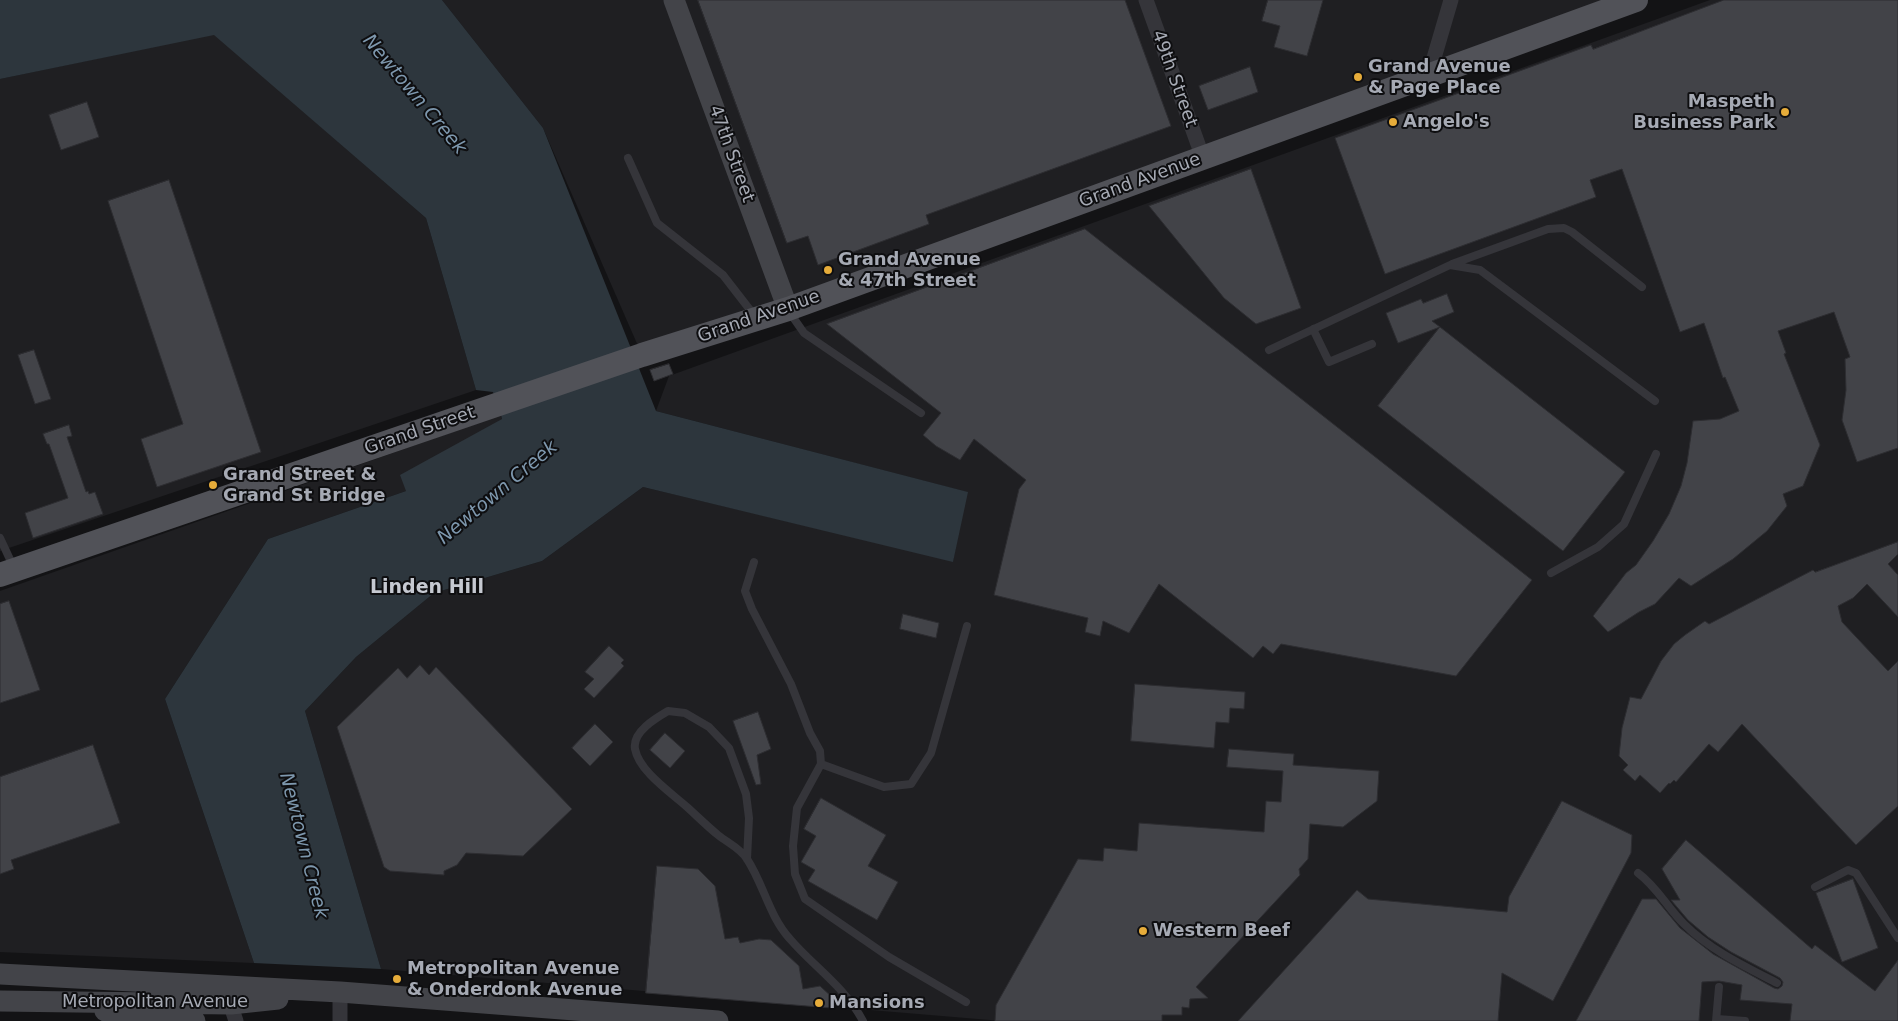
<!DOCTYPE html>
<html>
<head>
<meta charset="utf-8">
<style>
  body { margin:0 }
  canvas { display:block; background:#131315 }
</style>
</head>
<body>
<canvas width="1898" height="1021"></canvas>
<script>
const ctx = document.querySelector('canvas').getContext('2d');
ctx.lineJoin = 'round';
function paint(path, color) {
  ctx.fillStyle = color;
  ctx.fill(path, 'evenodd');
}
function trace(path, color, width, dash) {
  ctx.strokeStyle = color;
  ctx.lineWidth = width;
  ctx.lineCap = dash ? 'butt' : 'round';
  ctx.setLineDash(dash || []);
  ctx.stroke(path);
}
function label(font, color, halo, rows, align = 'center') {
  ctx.font = font + ' "DejaVu Sans",sans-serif';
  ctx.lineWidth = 4;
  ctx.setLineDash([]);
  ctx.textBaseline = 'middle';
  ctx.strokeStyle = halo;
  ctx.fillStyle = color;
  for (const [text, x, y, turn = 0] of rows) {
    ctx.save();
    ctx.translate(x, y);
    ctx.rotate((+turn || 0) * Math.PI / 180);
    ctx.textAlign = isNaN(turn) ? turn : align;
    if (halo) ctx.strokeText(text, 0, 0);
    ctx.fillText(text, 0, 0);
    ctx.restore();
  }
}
paint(new Path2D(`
  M 442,0 L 1635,0 L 642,355 L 543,128 Z
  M 1710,0 L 1898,0 L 1898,1021 L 1002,1021 L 381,969 L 305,711 L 356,657 L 434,593 L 542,561 L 643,487 L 953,561 L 967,492 L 656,411 L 669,376 Z
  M 214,34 L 426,218 L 476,390 L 0,551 L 0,79 Z
  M 501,415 L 502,419 L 406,491 L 268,539 L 165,699 L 254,963 L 0,952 L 0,591 Z`), '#1f1f22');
paint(new Path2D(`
  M 0,0 L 442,0 L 543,128 L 656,411 L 968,492 L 953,562 L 643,487 L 542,561 L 434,593 L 356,657 L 305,711 L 381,969 L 254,963 L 165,699 L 268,539 L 406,491 L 400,475 L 502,419 L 501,415 L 493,392 L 476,390 L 426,218 L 214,35 L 0,79 Z`), '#2d363d');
const building = new Path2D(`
  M 698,0 L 1125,0 L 1171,126 L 926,215 L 929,224 L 818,265 L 808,236 L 787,243 Z
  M 1268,0 L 1323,0 L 1307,56 L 1274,47 L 1280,26 L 1262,21 Z
  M 1724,0 L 1898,0 L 1898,448 L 1857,462 L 1842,420 L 1846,390 L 1845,359 L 1850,357 L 1834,312 L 1778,331 L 1786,353 L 1784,354 L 1820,445 L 1803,486 L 1783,494 L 1787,506 L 1767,531 L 1733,559 L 1691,586 L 1679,578 L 1655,604 L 1639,612 L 1608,632 L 1593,616 L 1626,573 L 1636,565 L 1653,541 L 1669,514 L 1681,486 L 1687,463 L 1693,421 L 1720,419 L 1739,411 L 1725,377 L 1723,378 L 1704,323 L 1680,332 L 1622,169 L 1590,180 L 1596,197 L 1385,274 L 1335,138 L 1591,45 L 1593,49 Z
  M 1250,67 L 1258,92 L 1208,110 L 1199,86 Z
  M 87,102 L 99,137 L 61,150 L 49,115 Z
  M 1251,169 L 1301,308 L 1256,324 L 1224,298 L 1149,206 Z
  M 169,180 L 261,452 L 157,487 L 141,439 L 183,424 L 108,201 Z
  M 1085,229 L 1532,580 L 1456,676 L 1281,644 L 1273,654 L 1263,646 L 1253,658 L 1159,584 L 1129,633 L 1103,621 L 1100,636 L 1085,632 L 1088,618 L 994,595 L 1019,489 L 1026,480 L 974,439 L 960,460 L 936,446 L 923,435 L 941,413 L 827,324 Z
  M 1447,294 L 1454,312 L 1432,321 L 1440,327 L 1398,343 L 1386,313 L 1421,299 L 1423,303 Z
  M 1440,327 L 1625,472 L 1563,551 L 1378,406 Z
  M 34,350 L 51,399 L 35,404 L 18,355 Z
  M 669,364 L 673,374 L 654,381 L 650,370 Z
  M 69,425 L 72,436 L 67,437 L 86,492 L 88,491 L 89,494 L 95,492 L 103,514 L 33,538 L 25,513 L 68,498 L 49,444 L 47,444 L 43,434 Z
  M 1898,542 L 1898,554 L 1888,564 L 1898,575 L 1898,617 L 1867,584 L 1853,598 L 1838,606 L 1842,622 L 1888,671 L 1898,661 L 1898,806 L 1856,845 L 1742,724 L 1718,752 L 1709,744 L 1676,782 L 1674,780 L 1670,784 L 1669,783 L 1660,793 L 1640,775 L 1635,781 L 1623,770 L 1628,765 L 1619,756 L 1622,728 L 1630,697 L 1641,699 L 1661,661 L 1674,644 L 1685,635 L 1705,621 L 1709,624 L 1813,570 L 1815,572 Z
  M 9,601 L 40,690 L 0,703 L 0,604 Z
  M 903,614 L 939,623 L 936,638 L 900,629 Z
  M 609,646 L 624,660 L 621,663 L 624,666 L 594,698 L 584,689 L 594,679 L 585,672 Z
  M 420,665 L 429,675 L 436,667 L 572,809 L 523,856 L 466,853 L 457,865 L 444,871 L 444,875 L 390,871 L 384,867 L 337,727 L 398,668 L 407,678 Z
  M 1135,684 L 1245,692 L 1244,709 L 1230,708 L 1229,723 L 1216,722 L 1214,748 L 1131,741 Z
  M 758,712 L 771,749 L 757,755 L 761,784 L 756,785 L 733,721 Z
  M 595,724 L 613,742 L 590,766 L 572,748 Z
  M 665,733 L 685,751 L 670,768 L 650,750 Z
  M 93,745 L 120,823 L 11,860 L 14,869 L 0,874 L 0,777 Z
  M 1229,749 L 1294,754 L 1293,765 L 1379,771 L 1377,801 L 1343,827 L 1310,824 L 1308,859 L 1299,869 L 1300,875 L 1196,987 L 1208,998 L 1190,999 L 1189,1008 L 1182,1007 L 1182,1015 L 1162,1015 L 1162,1021 L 995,1021 L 996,1005 L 1078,859 L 1103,861 L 1104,848 L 1137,851 L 1139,823 L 1264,832 L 1266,801 L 1281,802 L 1283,771 L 1227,767 Z
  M 821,798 L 886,835 L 868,866 L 898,882 L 877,920 L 808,881 L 815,870 L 801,862 L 816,836 L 804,829 Z
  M 1562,801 L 1632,835 L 1631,853 L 1553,1001 L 1502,973 L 1498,1021 L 1238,1021 L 1357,890 L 1368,899 L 1507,912 L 1509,897 Z
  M 1686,840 L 1812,949 L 1815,945 L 1875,991 L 1898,960 L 1898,1021 L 1790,1021 L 1792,1004 L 1740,1000 L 1742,985 L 1719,981 L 1702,982 L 1699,1021 L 1576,1021 L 1642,899 L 1656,899 L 1680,928 L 1713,954 L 1774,988 L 1778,989 L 1782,986 L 1783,982 L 1780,978 L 1731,952 L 1708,937 L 1688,920 L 1671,900 L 1680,900 L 1662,869 Z
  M 657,866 L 698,869 L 715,886 L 725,939 L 738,937 L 740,943 L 759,939 L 771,940 L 799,966 L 803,989 L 820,986 L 833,998 L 832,1008 L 646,993 Z
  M 1853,879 L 1878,948 L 1842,962 L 1816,893 Z`);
paint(building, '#424348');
trace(building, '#2d2d31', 1);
trace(new Path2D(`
  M 628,158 L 657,223 L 723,275 L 754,315
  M 1452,264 L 1548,229 L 1564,228 L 1572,232 L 1642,287
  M 790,313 L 804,333 L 921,413
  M 1313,329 L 1329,362 L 1372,344
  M 1269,350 L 1450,265 L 1480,270 L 1655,401
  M 0,538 L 14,568
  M 754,562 L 745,591 L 752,609 L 791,684 L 810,733 L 820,751 L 821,764 L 797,808 L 793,846 L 795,874 L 805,899 L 889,957 L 966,1002
  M 1551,573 L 1598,547 L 1624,524 L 1656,454
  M 821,764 L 884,787 L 911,784 L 931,753 L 967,626
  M 747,859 L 749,818 L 746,794 L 729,748 L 709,727 L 685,713 L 668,711 C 656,718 632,732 635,749 C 639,771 670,792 687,807 C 697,816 707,826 718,835 C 728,843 740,848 747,859 C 764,885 769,916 790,939 C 814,967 845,987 863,1021
  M 1638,873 C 1657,887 1667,907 1684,924 C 1710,950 1744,966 1777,983
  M 1815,887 L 1848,870 L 1856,873 L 1898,938
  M 1717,1019 L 1745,1021
  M 1716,1021 L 1719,987`), '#35353a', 8);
trace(new Path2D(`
  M 1146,0 L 1203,158
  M 1429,75 L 1451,0
  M 340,992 L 340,1021
  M 228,997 L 236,1021`), '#35353a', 15);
trace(new Path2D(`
  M 674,0 L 788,309
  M 0,974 L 340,992 L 718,1021
  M 0,1001 L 231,1004 L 278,999
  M 105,1011 L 129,1018 L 195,1021`), '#434449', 21);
trace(new Path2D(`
  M 0,575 L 642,355 L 788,309 L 1636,0`), '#515258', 24);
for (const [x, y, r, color] of [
  [1358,77,5,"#e6ac3a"],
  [1785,112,5,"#e6ac3a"],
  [1393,122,5,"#e6ac3a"],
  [828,270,5,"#e6ac3a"],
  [213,485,5,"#e6ac3a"],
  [1143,931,5,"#e6ac3a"],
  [397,979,5,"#e6ac3a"],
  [819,1003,5,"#e6ac3a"]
]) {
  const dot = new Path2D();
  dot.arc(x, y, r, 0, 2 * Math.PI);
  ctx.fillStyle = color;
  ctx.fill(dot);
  trace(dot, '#0e0e10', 2);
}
label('bold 18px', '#a6aab4', '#0e0e10', [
  ["Grand Avenue",1368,67],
  ["& Page Place",1368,88],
  ["Maspeth",1775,102,"right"],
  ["Business Park",1775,123,"right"],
  ["Angelo's",1403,122],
  ["Grand Avenue",838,260],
  ["& 47th Street",838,281],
  ["Grand Street &",223,475],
  ["Grand St Bridge",223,496],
  ["Western Beef",1153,931],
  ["Metropolitan Avenue",407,969],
  ["& Onderdonk Avenue",407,990],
  ["Mansions",829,1003]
], 'left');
label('18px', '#a6aab4', '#0e0e10', [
  ["49th Street",1174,79,70],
  ["47th Street",731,154,70],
  ["Grand Avenue",1140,181,-20],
  ["Grand Avenue",759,317,-19],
  ["Grand Street",420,431,-19],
  ["Metropolitan Avenue",155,1002]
]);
label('italic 19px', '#7e98ae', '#0e0e10', [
  ["Newtown Creek",414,95,50],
  ["Newtown Creek",498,493,-40],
  ["Newtown Creek",303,846,76]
]);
label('bold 19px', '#c6c9d1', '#0e0e10', [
  ["Linden Hill",427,588]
]);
</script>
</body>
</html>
